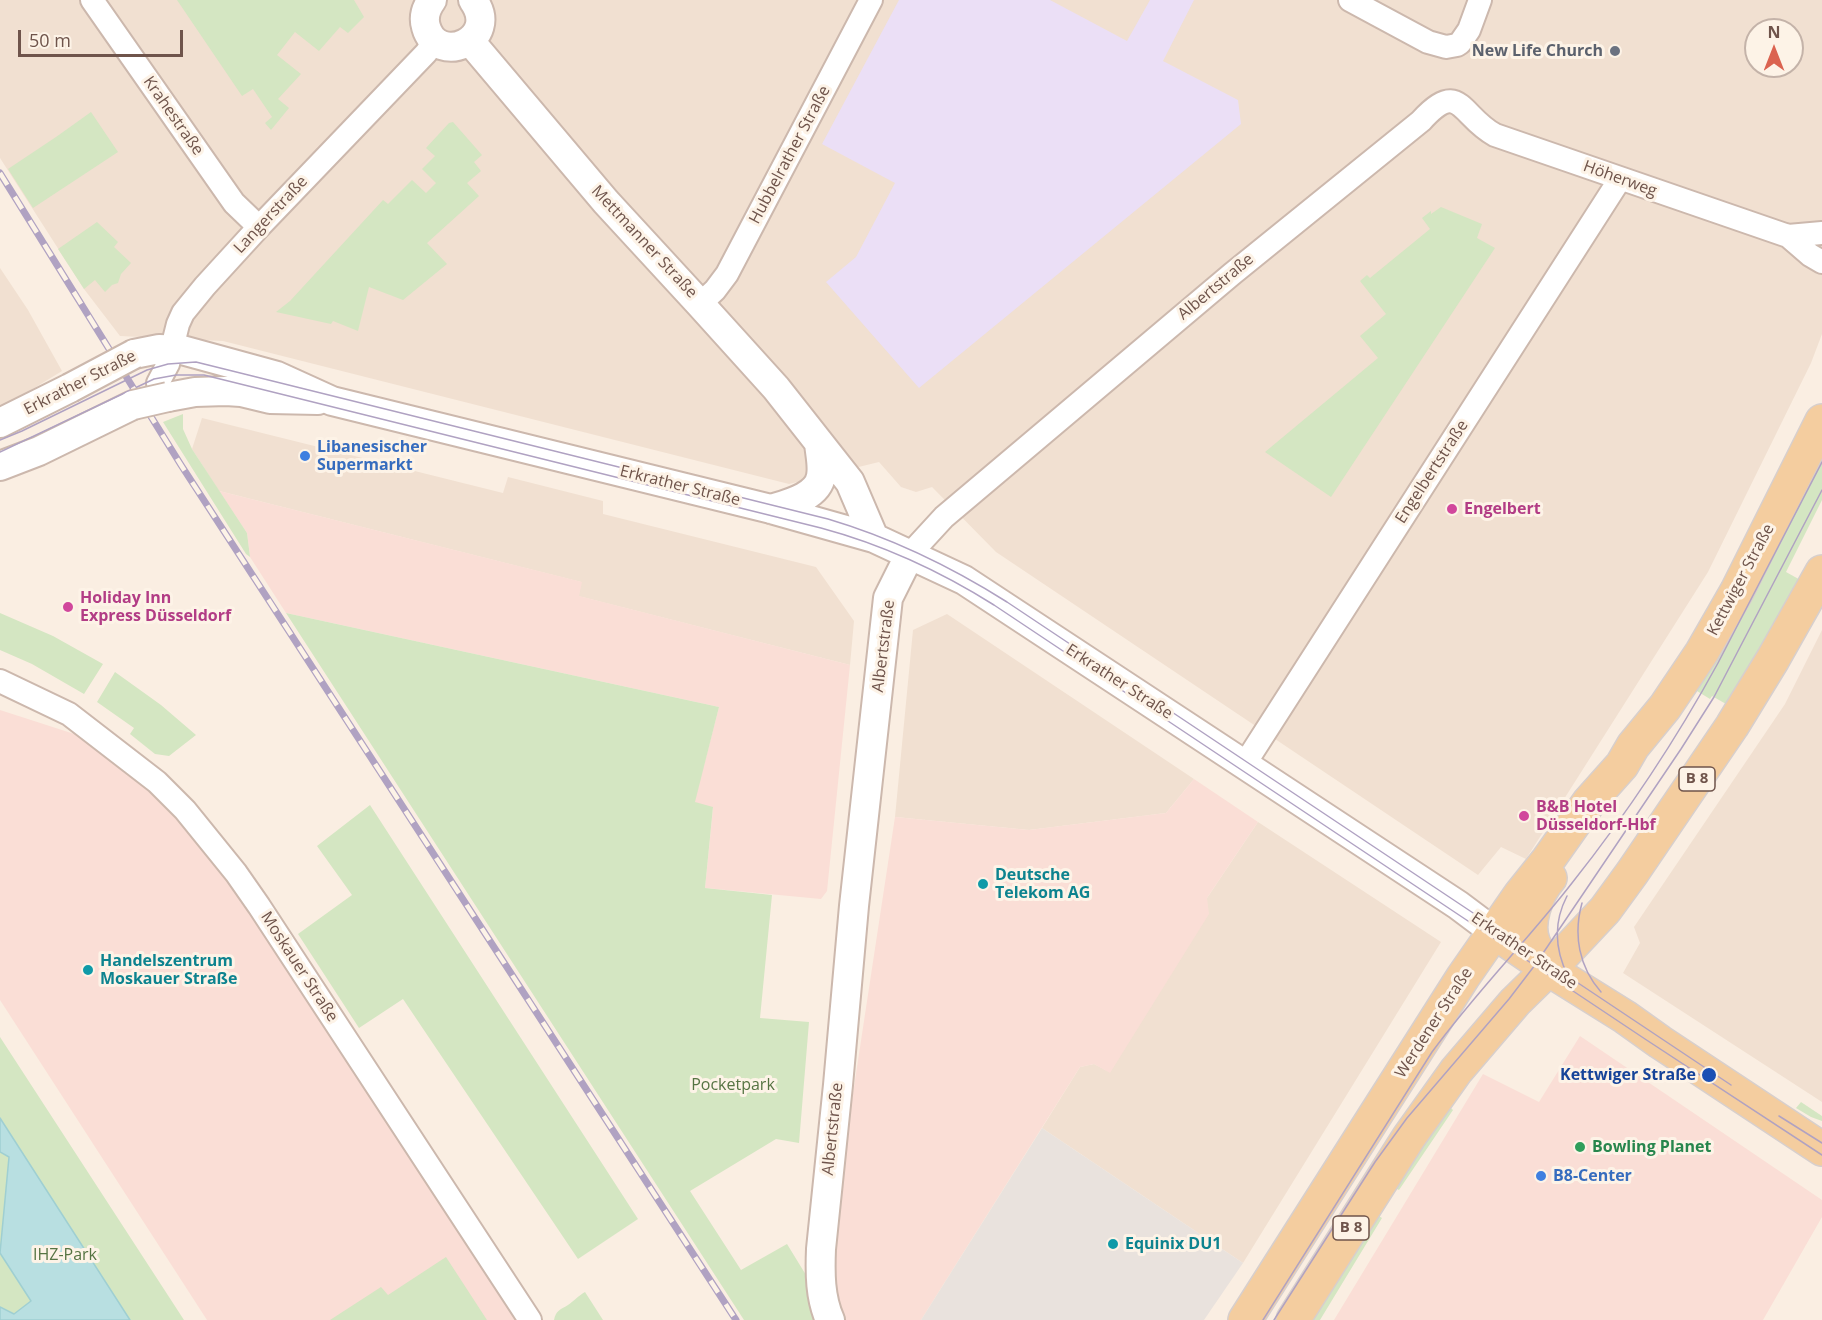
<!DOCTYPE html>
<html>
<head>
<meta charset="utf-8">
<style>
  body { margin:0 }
  #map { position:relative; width:1822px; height:1320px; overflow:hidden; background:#faeee2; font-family:"Open Sans",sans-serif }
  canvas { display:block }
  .north { position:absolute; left:1744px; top:18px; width:60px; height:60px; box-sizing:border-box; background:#fdf3e7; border:2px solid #c4b3a9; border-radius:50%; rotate:0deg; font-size:16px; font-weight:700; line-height:24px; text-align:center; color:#6f544b }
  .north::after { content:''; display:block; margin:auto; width:21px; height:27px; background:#db6350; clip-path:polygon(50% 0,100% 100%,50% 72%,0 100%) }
  .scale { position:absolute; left:18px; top:30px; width:165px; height:27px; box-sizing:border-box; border:3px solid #6f544b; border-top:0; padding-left:8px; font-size:18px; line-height:21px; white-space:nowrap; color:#6f544b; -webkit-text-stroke:4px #fdf3e7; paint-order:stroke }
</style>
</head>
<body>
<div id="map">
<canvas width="1822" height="1320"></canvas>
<div class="north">N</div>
<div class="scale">50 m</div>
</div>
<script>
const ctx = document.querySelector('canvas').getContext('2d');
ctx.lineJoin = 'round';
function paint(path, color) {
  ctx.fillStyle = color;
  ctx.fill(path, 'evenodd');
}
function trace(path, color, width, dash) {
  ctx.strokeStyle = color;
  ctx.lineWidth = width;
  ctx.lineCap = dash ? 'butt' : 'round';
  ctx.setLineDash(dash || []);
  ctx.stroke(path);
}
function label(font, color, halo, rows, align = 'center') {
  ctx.font = font + ' "Open Sans",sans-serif';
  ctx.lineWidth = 6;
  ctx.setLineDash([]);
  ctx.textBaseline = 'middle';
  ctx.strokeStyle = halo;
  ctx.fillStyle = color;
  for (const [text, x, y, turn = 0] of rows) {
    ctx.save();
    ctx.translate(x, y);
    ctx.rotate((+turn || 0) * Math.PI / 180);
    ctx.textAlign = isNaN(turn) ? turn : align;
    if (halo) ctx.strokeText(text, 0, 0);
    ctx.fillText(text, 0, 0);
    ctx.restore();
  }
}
paint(new Path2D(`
  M 0,0 L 1822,0 L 1822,334 L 1811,363 L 1708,572 L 1526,859 L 1501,847 L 1478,875 L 996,552 L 932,487 L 916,492 L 901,487 L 879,462 L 789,484 L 223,341 L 120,336 L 84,289 L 0,158 ZM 1756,30 L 1792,30 L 1792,66 L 1756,66 Z
  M 0,268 L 28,310 L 62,371 L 0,409 Z
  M 202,418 L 503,493 L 508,477 L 603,501 L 603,514 L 816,567 L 854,621 L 850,665 L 578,596 L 581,582 L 219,491 L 192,449 Z
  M 947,614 L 1194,779 L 1166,813 L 1029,830 L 895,817 L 913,630 Z
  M 1822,630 L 1822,1102 L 1623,973 L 1640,943 L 1634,927 L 1785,704 Z
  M 1258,822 L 1441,942 L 1243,1263 L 1042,1128 L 1080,1067 L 1094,1064 L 1110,1072 L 1207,898 Z`), '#f1e0d1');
paint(new Path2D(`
  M 219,491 L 582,582 L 579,596 L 850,665 L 827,891 L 821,899 L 705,888 L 713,808 L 694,803 L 719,707 L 286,613 L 250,557 L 247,533 Z
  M 0,710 L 96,741 L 152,786 L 235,880 L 517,1320 L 207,1320 L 0,1000 Z
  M 1194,779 L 1258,822 L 1207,898 L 1209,914 L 1110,1073 L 1094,1064 L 1080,1067 L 921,1320 L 840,1320 L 826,1271 L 895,817 L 1029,830 L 1166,813 Z
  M 1580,1036 L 1822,1200 L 1822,1217 L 1763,1320 L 1334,1320 L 1483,1074 L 1539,1102 Z`), '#faded6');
paint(new Path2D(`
  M 1042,1128 L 1243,1263 L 1204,1320 L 921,1320 Z`), '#e9e2dd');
paint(new Path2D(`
  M 899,0 L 1050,0 L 1127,41 L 1150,0 L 1194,0 L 1163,61 L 1238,100 L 1241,124 L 919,388 L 826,282 L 856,257 L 895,183 L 822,144 Z`), '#ebdff6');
paint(new Path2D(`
  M 177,0 L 354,0 L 364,17 L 348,33 L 340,27 L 319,51 L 295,32 L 277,55 L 301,74 L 278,99 L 289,108 L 271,130 L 265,123 L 272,117 L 253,89 L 242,96 Z
  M 91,112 L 118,152 L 33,208 L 8,169 L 56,137 Z
  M 453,122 L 482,155 L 474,162 L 481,171 L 467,183 L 479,196 L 427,243 L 447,264 L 403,300 L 369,287 L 358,331 L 333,321 L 331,324 L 276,312 L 290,301 L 383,200 L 388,204 L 412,180 L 426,193 L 436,183 L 422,169 L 435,156 L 426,148 L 449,123 Z
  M 1441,207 L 1482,224 L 1477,238 L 1495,248 L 1331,497 L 1265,452 L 1378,358 L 1360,336 L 1386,314 L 1360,281 L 1367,275 L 1370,278 L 1430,229 L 1422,218 L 1431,211 L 1431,214 Z
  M 97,222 L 118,242 L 114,247 L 131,263 L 121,274 L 118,283 L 112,285 L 105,292 L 95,280 L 84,289 L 58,249 Z
  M 183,414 L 183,429 L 192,449 L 247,533 L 250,557 L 246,554 L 163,422 Z
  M 1822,449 L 1822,500 L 1786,572 L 1804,582 L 1733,708 L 1712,696 L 1710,699 L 1692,688 Z
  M 0,613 L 53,636 L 103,664 L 84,694 L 32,664 L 0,650 Z
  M 286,613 L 719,707 L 695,802 L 713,807 L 705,888 L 772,895 L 760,1018 L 809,1022 L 799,1143 L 776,1139 L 690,1191 L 741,1270 L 787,1244 L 806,1275 L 815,1320 L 744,1320 Z
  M 115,672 L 161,705 L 196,735 L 169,756 L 155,754 L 130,734 L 134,728 L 97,702 Z
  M 370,805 L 638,1219 L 578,1259 L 403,999 L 359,1028 L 298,934 L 352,895 L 317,846 Z
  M 0,1037 L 184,1320 L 0,1320 Z
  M 1801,1102 L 1822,1116 L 1822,1121 L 1811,1117 L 1796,1108 Z
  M 1450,1107 L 1453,1110 L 1399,1190 L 1395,1188 Z
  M 1377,1215 L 1382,1218 L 1320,1320 L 1312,1320 Z
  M 446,1257 L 487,1320 L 330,1320 L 381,1287 L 388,1295 Z
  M 585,1292 L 603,1320 L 554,1320 C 556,1310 560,1310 568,1305 C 574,1301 578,1296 585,1292 Z`), '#d4e6c2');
const water = new Path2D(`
  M 0,1118 L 130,1320 L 0,1320 L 0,1307 L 14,1314 L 31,1301 L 0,1253 L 9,1157 L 0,1152 Z`);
paint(water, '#b8dfe1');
trace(water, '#9fcfd2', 1.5);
const minor = new Path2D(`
  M 92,0 L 234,203 L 259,227
  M 1350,0 L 1428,42 L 1446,47 L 1457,45 L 1460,43 L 1469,30 L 1480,0
  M 1788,236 L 1822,233
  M 700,304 L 715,290 L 727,274 L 871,0
  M 158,383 L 168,364 L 178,324 L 183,313 L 205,286 L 259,227 L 426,53 L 435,41
  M 910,554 L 944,517 L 1232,274 L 1421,121 C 1460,78 1460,116 1495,135 L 1788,236 L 1810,255 L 1822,262
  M 0,681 L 69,714 L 157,782 L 185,810 L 236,873 L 259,906 L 530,1320
  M 1244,765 L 1620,179`);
const tertiary = new Path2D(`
  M 432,0 C 426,8 423,17 426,27 C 437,67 502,40 473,0
  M 470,41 L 606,202 L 700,304 L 776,388 L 850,482 L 874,538
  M 134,354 L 159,349 L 182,350 L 277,376 L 332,401 L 771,509 L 874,538 L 964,580 L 1458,905 L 1494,932
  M 168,397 L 195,392 L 226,391 L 241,392 L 270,399 L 318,400
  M 0,423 L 70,388
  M 0,466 L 39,451 L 133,405
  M 771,509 C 787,504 818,497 821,476 C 823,466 820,454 819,443
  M 830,1320 C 820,1298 820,1273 821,1249 L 838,1085 L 854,906 L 888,598 L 910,554`);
const primary = new Path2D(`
  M 1494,932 L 1548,969 L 1625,1017 L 1660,1042 L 1822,1149
  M 1548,969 C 1544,961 1538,953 1534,944 C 1525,924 1536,894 1550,878
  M 1245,1320 L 1463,977 L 1520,895 L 1548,860 L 1589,802 L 1622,765 L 1633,746 L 1665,707 L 1702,652 L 1737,591 L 1822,421
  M 1293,1320 L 1409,1137 L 1456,1071 L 1515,1002 L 1560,958 L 1605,910 L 1632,873 L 1732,726 L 1773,659 L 1822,572`);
trace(minor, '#ccb8ad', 26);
trace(tertiary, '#ccb8ad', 32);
trace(primary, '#d7cfcd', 36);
trace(minor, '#fff', 22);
trace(tertiary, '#fff', 28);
trace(primary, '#f4cd9f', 33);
trace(new Path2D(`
  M 0,440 L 22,431 L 147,370 L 168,364 L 196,362 L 828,519 C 892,538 950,566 1007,602 L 1731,1085
  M 0,452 L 154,379 L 176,375 L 204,375 L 821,528 C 884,545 940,571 994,605 L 1645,1039 L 1822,1155
  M 1567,896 C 1553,923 1555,950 1568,976
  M 1582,903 C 1573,935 1579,967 1601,992
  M 1779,1116 L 1822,1143
  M 1263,1320 L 1432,1052 C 1475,993 1527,941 1572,883 C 1626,815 1676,740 1718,663 L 1822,462
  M 1274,1320 L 1375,1162 L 1407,1118 L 1509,999 L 1535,965 L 1681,749 L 1714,697 L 1822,490`), '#b0a2c2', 1.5);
const rail = new Path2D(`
  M 0,173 L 181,465 L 736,1320`);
trace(rail, '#b0a2c2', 7);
trace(rail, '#fdf3e7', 4.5, [14]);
const tertiaryBridge = new Path2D(`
  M 70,388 L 134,354
  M 133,405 L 168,397`);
trace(tertiaryBridge, '#ccb8ad', 32, []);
trace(tertiaryBridge, '#fff', 28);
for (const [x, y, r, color] of [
  [1615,51,6,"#6b7280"],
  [305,456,6,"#3f7fe0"],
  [1452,509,6,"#d1479c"],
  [68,607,6,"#d1479c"],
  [1524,816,6,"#d1479c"],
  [983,884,6,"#0f9aa8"],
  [88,970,6,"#0f9aa8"],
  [1709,1075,8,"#1a4fb4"],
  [1580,1147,6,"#2e9e5b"],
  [1541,1176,6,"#3f7fe0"],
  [1113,1244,6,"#0f9aa8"]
]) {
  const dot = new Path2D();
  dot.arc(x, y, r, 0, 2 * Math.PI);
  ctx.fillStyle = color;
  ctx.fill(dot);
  trace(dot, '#fdf3e7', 2);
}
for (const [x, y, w] of [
  [1697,779,36],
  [1351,1228,36]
]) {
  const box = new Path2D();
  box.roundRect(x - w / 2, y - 12, w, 24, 4.5);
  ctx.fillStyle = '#fdf3e7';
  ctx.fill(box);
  trace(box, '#6f544b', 1.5);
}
label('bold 15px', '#6f544b', null, [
  ["B 8",1697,779],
  ["B 8",1351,1228]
]);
label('bold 16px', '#5b616d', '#fdf3e7', [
  ["New Life Church",1603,51]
], 'right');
label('16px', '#6f544b', '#fdf3e7', [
  ["Krahestraße",173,116,55],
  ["Hubbelrather Straße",790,155,-62],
  ["Höherweg",1620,179,20],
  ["Langerstraße",271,215,-47],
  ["Mettmanner Straße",644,242,47],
  ["Albertstraße",1216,287,-40],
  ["Erkrather Straße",80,383,-27],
  ["Engelbertstraße",1432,472,-57],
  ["Erkrather Straße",680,486,14],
  ["Kettwiger Straße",1741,580,-62],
  ["Albertstraße",884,646,-83],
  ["Erkrather Straße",1119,682,33],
  ["Erkrather Straße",1524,951,34],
  ["Moskauer Straße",299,967,57],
  ["Werdener Straße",1434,1023,-57],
  ["Albertstraße",833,1129,-84]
]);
label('bold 16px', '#366cbe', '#fdf3e7', [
  ["Libanesischer",317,447],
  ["Supermarkt",317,465],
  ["B8-Center",1553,1176]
], 'left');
label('bold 16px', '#b23c85', '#fdf3e7', [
  ["Engelbert",1464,509],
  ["Holiday Inn",80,598],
  ["Express Düsseldorf",80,616],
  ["B&B Hotel",1536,807],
  ["Düsseldorf-Hbf",1536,825]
], 'left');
label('bold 16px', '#0d838f', '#fdf3e7', [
  ["Deutsche",995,875],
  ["Telekom AG",995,893],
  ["Handelszentrum",100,961],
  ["Moskauer Straße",100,979],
  ["Equinix DU1",1125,1244]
], 'left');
label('bold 16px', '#164399', '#fdf3e7', [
  ["Kettwiger Straße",1696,1075]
], 'right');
label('16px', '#567443', '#fdf3e7', [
  ["Pocketpark",733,1085],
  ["IHZ-Park",65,1255]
]);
label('bold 16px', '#27864d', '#fdf3e7', [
  ["Bowling Planet",1592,1147]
], 'left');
</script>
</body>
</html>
